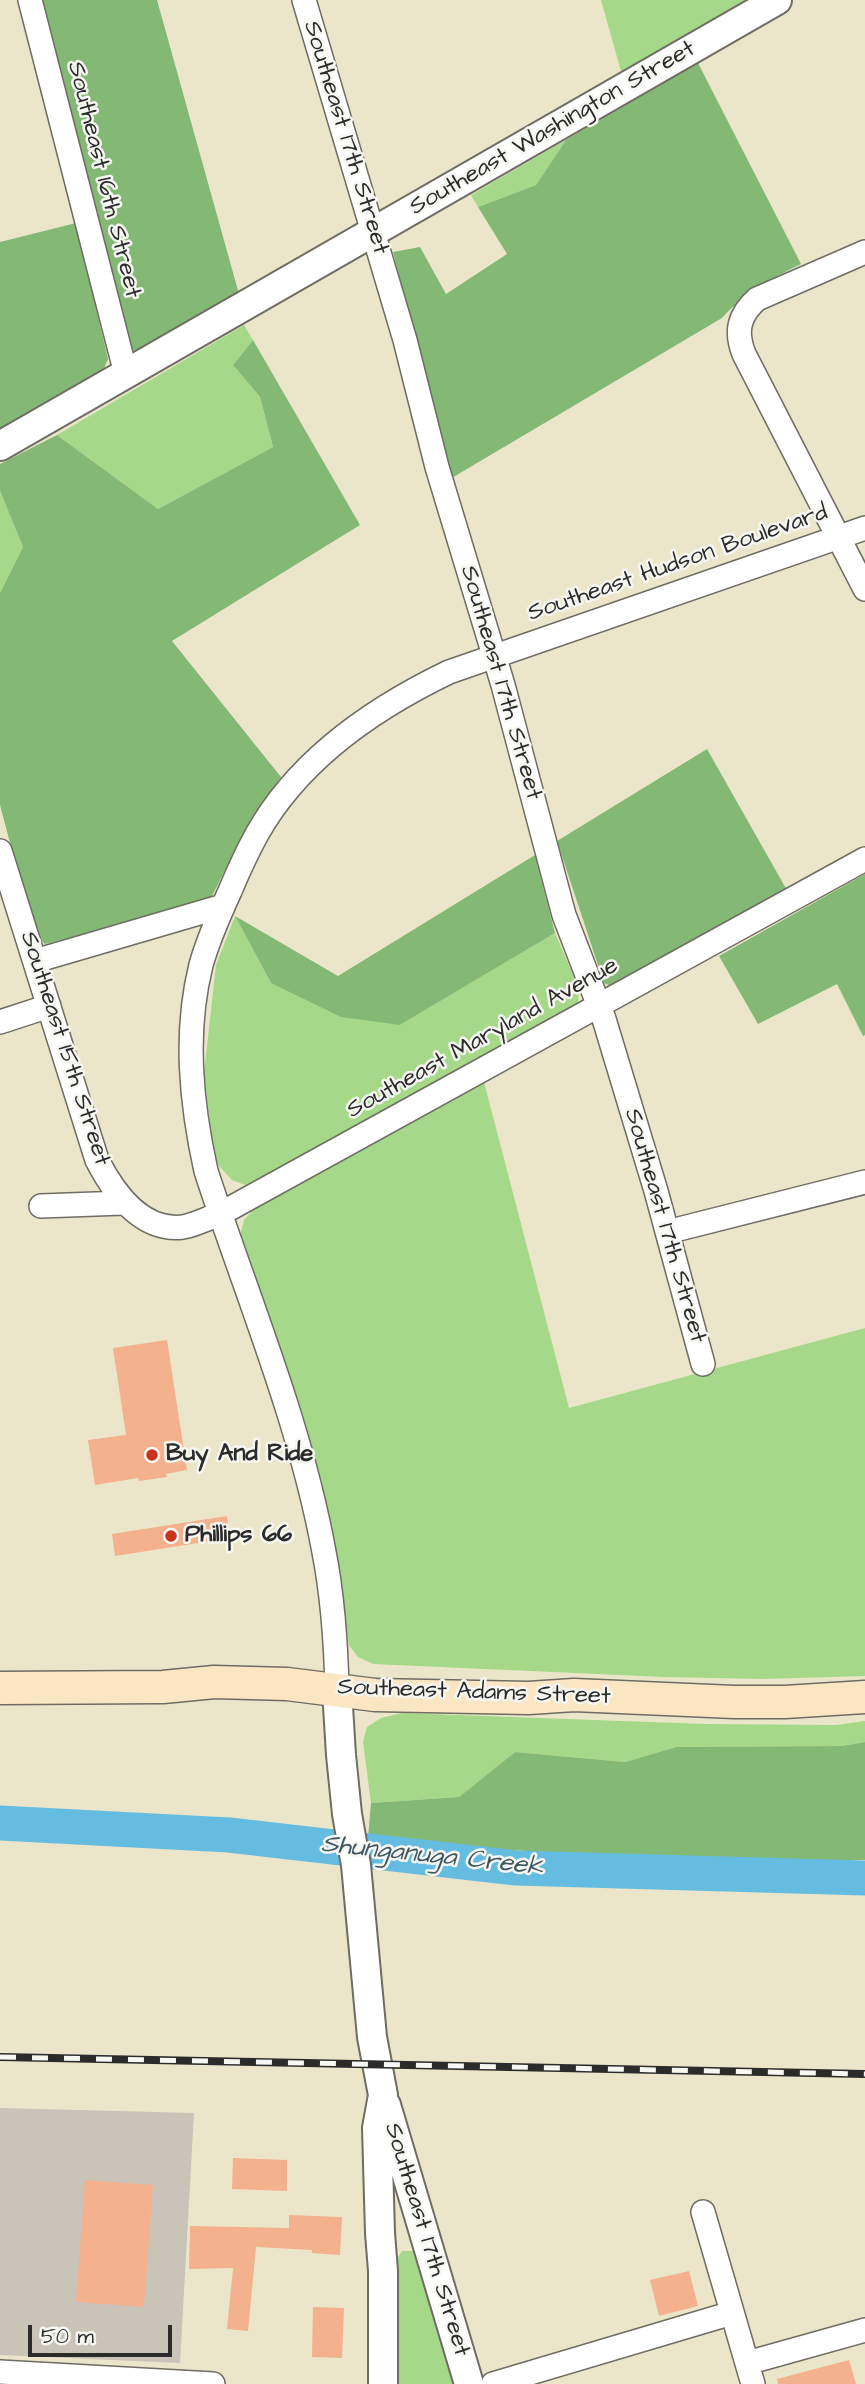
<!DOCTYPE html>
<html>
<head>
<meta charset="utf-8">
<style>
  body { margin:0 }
  #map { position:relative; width:865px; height:2384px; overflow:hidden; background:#ebe6ca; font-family:"Architects Daughter",sans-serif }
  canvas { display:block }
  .scale { position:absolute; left:28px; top:2325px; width:144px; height:32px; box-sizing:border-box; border:4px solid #2b2b2b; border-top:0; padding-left:9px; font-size:21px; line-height:24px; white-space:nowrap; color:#2b2b2b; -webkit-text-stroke:5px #f6f6f2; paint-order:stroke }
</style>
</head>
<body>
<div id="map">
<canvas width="865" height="2384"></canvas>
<div class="scale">50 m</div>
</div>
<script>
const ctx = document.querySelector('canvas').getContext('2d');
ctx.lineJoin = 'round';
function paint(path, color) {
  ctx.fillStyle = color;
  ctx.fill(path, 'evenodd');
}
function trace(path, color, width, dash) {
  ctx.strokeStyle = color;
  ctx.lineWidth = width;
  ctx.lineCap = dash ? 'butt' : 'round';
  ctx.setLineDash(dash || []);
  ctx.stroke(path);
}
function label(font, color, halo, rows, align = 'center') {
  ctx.font = font + ' "Architects Daughter",sans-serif';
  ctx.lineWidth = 5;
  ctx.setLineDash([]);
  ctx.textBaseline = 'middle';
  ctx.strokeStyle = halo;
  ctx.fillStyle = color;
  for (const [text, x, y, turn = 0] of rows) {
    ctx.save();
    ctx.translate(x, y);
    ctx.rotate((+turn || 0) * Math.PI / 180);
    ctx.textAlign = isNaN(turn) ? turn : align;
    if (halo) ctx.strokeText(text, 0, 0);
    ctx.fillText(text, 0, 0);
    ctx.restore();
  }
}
paint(new Path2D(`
  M 0,2108 L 194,2113 L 180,2363 L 0,2355 Z`), '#c9c3b8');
paint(new Path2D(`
  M 601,0 L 754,0 L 622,75 Z
  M 566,140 L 536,185 L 478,207 L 471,195 Z
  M 244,325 L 253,340 L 233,365 L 260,397 L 273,447 L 158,509 L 57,435 Z
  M 0,491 L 23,547 L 0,593 Z
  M 235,916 L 271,983 L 400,1025 L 555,933 L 579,989 L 578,1005 L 570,1022 L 245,1185 L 232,1180 L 218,1165 L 212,1137 L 204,1073 L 216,965 Z
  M 484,1082 L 569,1408 L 865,1328 L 865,1676 L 763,1679 L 664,1677 L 373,1664 L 358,1657 L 349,1645 L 333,1533 L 304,1424 L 240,1236 L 244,1220 L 256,1207 Z
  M 402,1713 L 705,1724 L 836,1725 L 865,1721 L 865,1742 L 842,1746 L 676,1747 L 625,1762 L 515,1752 L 459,1797 L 371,1803 L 363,1742 L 367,1727 L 381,1718 Z
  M 402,2251 L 413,2251 L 418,2255 L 454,2384 L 392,2384 L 395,2262 Z`), '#a5d989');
paint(new Path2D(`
  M 42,0 L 157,0 L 239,294 L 142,350 L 131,350 L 122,334 Z
  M 698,63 L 801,264 C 767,281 748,290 722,318 L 450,479 L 393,252 L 420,247 L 446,294 L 507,254 L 478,207 L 536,185 L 566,140 Z
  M 76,223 L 108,359 L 103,371 L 0,432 L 0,242 Z
  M 253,340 L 360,525 L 172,641 L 281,777 L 252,817 L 209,902 L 45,944 L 34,934 L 0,805 L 0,593 L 23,547 L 0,491 L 0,464 L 57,435 L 158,509 L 273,447 L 260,397 L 233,365 Z
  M 707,749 L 788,892 L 613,987 L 604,983 L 557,841 Z
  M 535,855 L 555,933 L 400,1025 L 341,1017 L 271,983 L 235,916 L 338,976 Z
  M 865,874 L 865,1035 L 863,1036 L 837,984 L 758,1024 L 719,956 Z
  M 865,1742 L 865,1860 L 745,1862 L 467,1848 L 368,1837 L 371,1803 L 459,1797 L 515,1752 L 625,1762 L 676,1747 L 842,1746 Z`), '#84b975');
trace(new Path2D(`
  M 0,1823 L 229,1835 L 516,1868 L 865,1878`), '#64bce1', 35);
paint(new Path2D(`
  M 167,1340 L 187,1470 L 166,1474 L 167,1477 L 139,1481 L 138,1478 L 95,1485 L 88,1440 L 126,1435 L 113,1348 Z
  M 227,1516 L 230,1538 L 115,1556 L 112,1534 Z
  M 233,2158 L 287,2160 L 287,2191 L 232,2189 Z
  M 85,2180 L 153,2185 L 144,2307 L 76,2302 Z
  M 289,2215 L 342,2217 L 340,2255 L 312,2253 L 312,2250 L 256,2247 L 248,2331 L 227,2329 L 233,2268 L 189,2269 L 190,2226 L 289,2228 Z
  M 689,2271 L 698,2306 L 659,2316 L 650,2280 Z
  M 313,2307 L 344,2308 L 342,2358 L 312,2357 Z
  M 849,2360 L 856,2384 L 778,2384 L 777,2379 Z`), '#f4b18d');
const minor = new Path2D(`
  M 30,0 L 126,374
  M 304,0 L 405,340 L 437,467 L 503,685 L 564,915 L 604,1019 L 656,1191 L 703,1364
  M 865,252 L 757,299 C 739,315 735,331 744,354 L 865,589
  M 0,851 L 97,1160 C 114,1193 141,1232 183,1227 C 195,1225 208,1218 220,1214 L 865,859
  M 35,961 L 223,906
  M 0,1022 L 49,1006
  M 41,1206 L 123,1203
  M 667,1232 L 865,1182
  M 337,1690 C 336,1644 333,1598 324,1552 C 300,1421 247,1297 206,1171 C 191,1103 184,1033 201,965 C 208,940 219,915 230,891 C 238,872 247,852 257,834 C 299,759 374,708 449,672 L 865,528
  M 703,2212 L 753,2384
  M 747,2363 L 865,2330
  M 0,2372 L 213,2384
  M 493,2384 L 732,2313`);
const tertiary = new Path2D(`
  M 0,446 L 777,0
  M 337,1690 L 341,1755 L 347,1814 L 356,1865 L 372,2037 L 383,2095 L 377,2128 L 380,2233 L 383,2271 L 383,2384
  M 386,2105 L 469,2384`);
const secondary = new Path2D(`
  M 0,1688 L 163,1687 L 214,1682 L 287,1684 L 375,1695 L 529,1698 L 574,1695 L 734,1702 L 785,1702 L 865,1697`);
trace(minor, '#6e6c63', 26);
trace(tertiary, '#6e6c63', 32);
trace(secondary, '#6e6c63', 35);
trace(minor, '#fff', 23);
trace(tertiary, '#fff', 28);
trace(secondary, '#fbe6c4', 32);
const rail = new Path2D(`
  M 0,2057 L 865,2074`);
trace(rail, '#2b2b2b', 8);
trace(rail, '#f6f6f2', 5, [16]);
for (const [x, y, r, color] of [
  [152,1455,7,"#c8321e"],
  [171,1536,7,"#c8321e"]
]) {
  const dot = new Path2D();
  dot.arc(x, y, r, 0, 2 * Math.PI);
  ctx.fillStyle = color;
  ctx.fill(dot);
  trace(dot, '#f6f6f2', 2.5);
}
label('24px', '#2b2b2b', '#f6f6f2', [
  ["Southeast Washington Street",553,129,-30],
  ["Southeast 17th Street",345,138,73],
  ["Southeast 16th Street",103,180,76],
  ["Southeast Hudson Boulevard",678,564,-19],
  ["Southeast 17th Street",500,683,74],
  ["Southeast Maryland Avenue",483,1039,-29],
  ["Southeast 15th Street",64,1049,72],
  ["Southeast 17th Street",664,1226,74],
  ["Southeast Adams Street",474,1693,2],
  ["Southeast 17th Street",426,2240,73]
]);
label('bold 24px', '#2b2b2b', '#f6f6f2', [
  ["Buy And Ride",166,1455],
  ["Phillips 66",185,1536]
], 'left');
label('italic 26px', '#3c5662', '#f6f6f2', [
  ["Shunganuga Creek",432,1857,6]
]);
</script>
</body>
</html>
